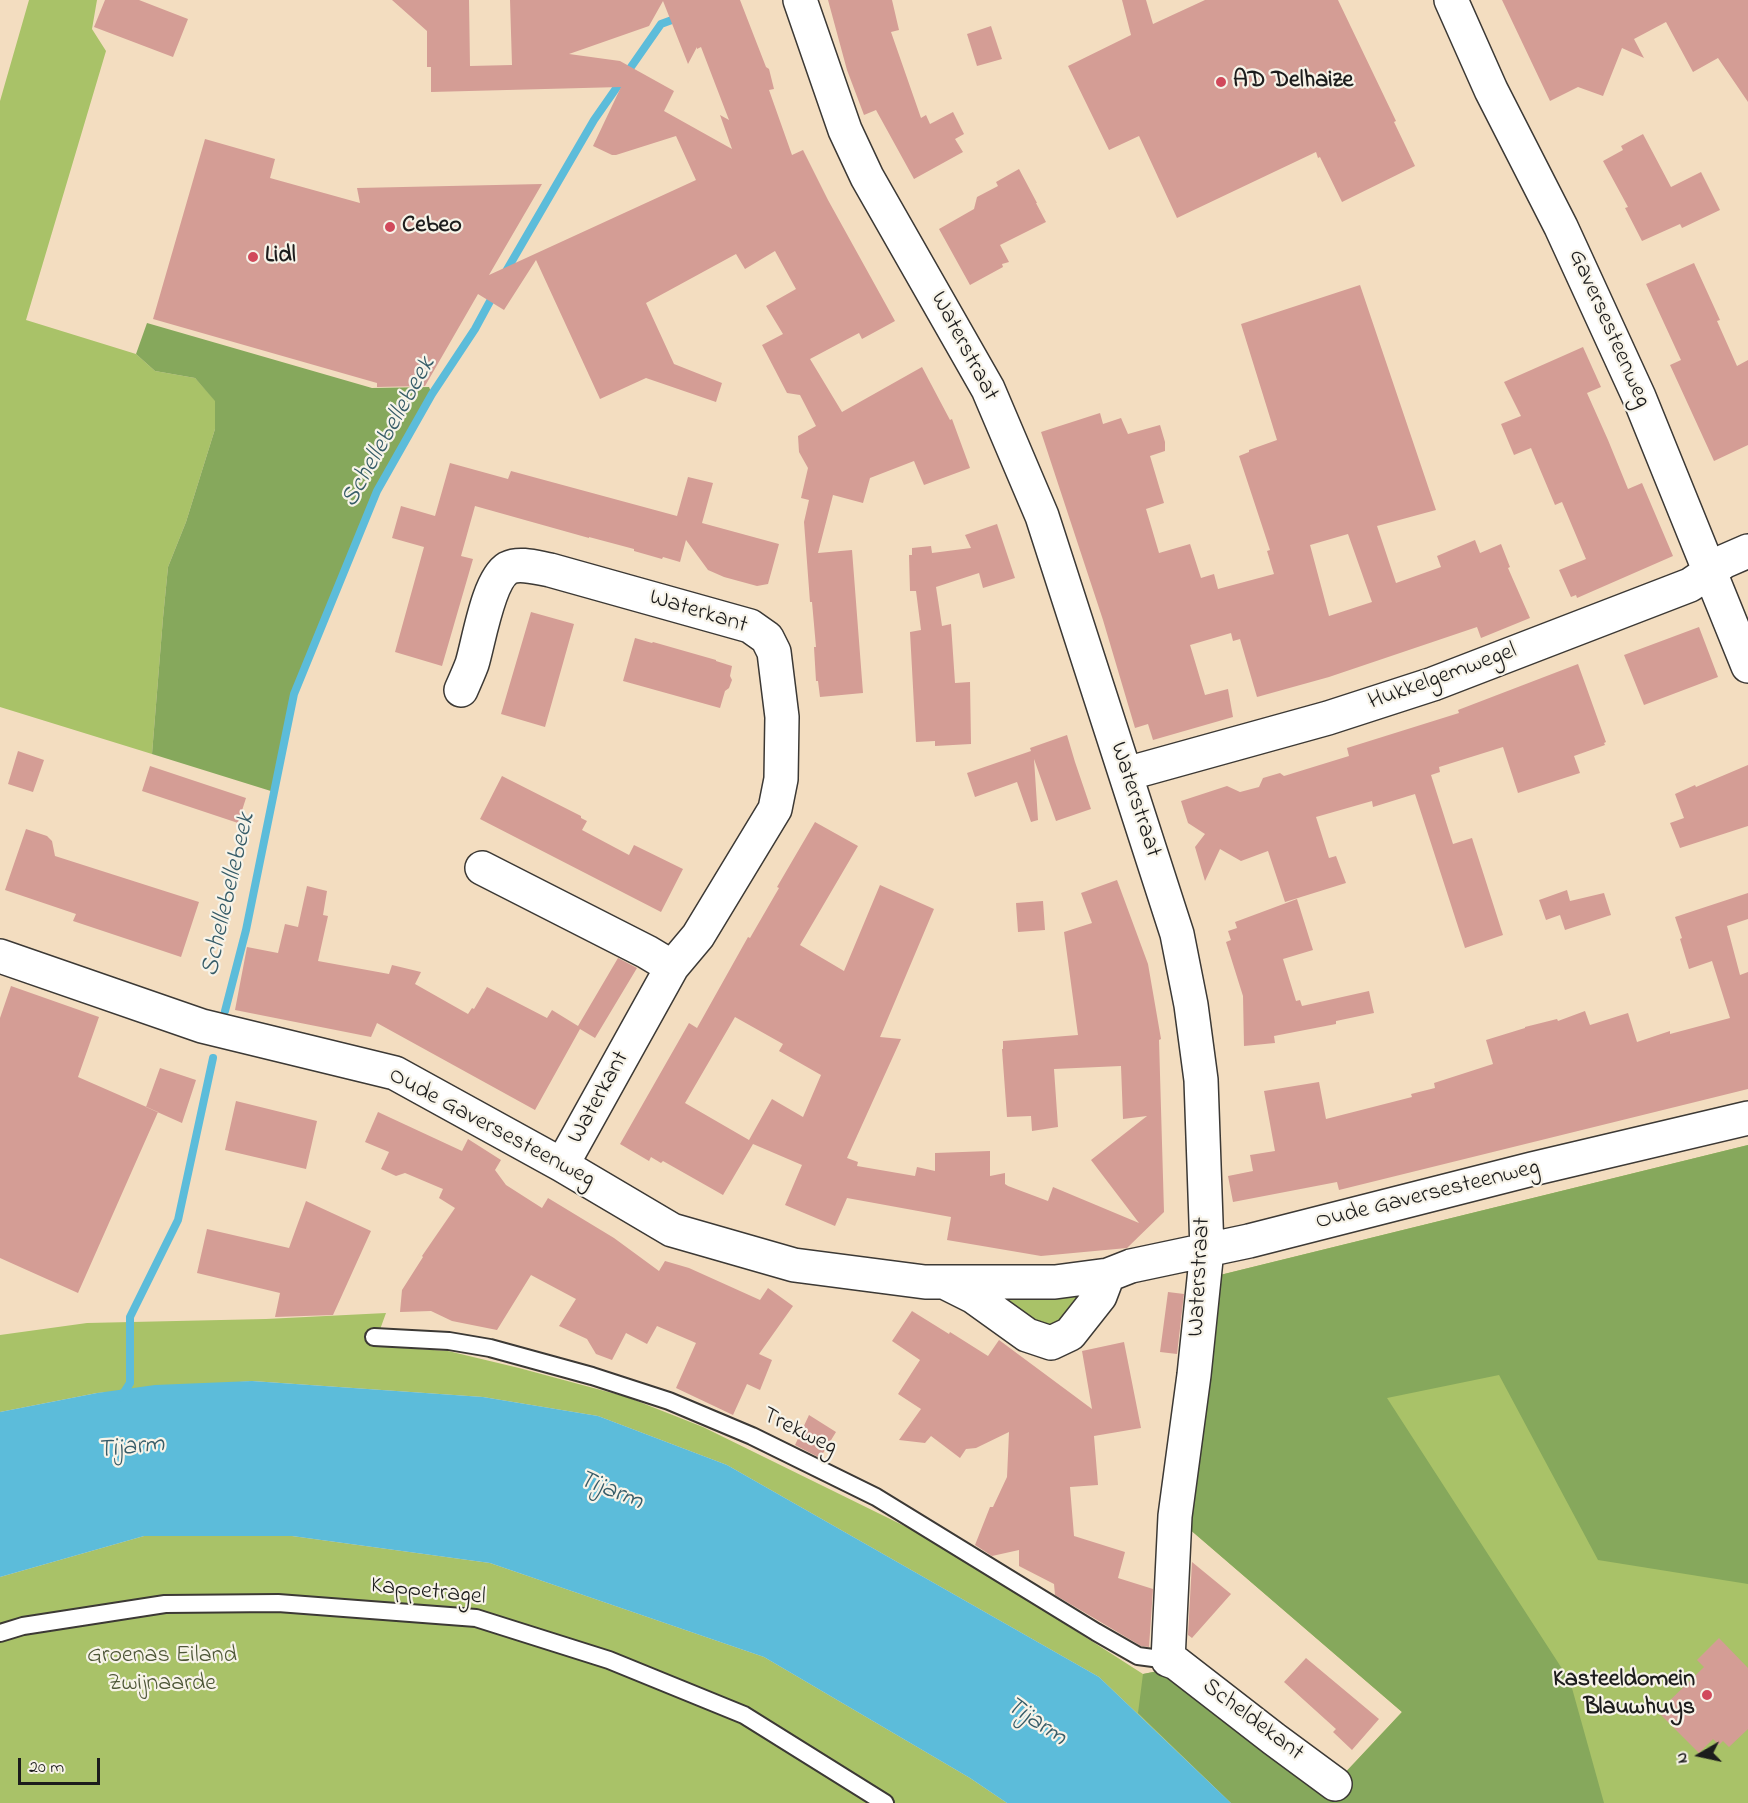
<!DOCTYPE html>
<html>
<head>
<meta charset="utf-8">
<style>
  body { margin:0 }
  #map { position:relative; width:1748px; height:1803px; overflow:hidden; background:#f3ddc0; font-family:"Indie Flower",sans-serif }
  canvas { display:block }
  .north { position:absolute; left:1670px; top:1725px; width:60px; height:60px; -webkit-text-stroke:4px #f7f3e8; paint-order:stroke; rotate:261deg; font-size:16px; font-weight:700; line-height:24px; text-align:center; color:#1c1c1c }
  .north::after { content:''; display:block; margin:auto; width:21px; height:27px; background:#1c1c1c; clip-path:polygon(50% 0,100% 100%,50% 72%,0 100%) }
  .scale { position:absolute; left:18px; top:1758px; width:82px; height:27px; box-sizing:border-box; border:3px solid #1c1c1c; border-top:0; padding-left:8px; font-size:18px; line-height:21px; white-space:nowrap; color:#1c1c1c; -webkit-text-stroke:4px #f7f3e8; paint-order:stroke }
</style>
</head>
<body>
<div id="map">
<canvas width="1748" height="1803"></canvas>
<div class="north">N</div>
<div class="scale">20 m</div>
</div>
<script>
const ctx = document.querySelector('canvas').getContext('2d');
ctx.lineJoin = 'round';
function paint(path, color) {
  ctx.fillStyle = color;
  ctx.fill(path, 'evenodd');
}
function trace(path, color, width, dash) {
  ctx.strokeStyle = color;
  ctx.lineWidth = width;
  ctx.lineCap = dash ? 'butt' : 'round';
  ctx.setLineDash(dash || []);
  ctx.stroke(path);
}
function label(font, color, halo, rows, align = 'center') {
  ctx.font = font + ' "Indie Flower",sans-serif';
  ctx.lineWidth = 4.5;
  ctx.setLineDash([]);
  ctx.textBaseline = 'middle';
  ctx.strokeStyle = halo;
  ctx.fillStyle = color;
  for (const [text, x, y, turn = 0] of rows) {
    ctx.save();
    ctx.translate(x, y);
    ctx.rotate((+turn || 0) * Math.PI / 180);
    ctx.textAlign = isNaN(turn) ? turn : align;
    if (halo) ctx.strokeText(text, 0, 0);
    ctx.fillText(text, 0, 0);
    ctx.restore();
  }
}
paint(new Path2D(`
  M 29,0 L 97,0 L 92,29 L 106,51 L 26,320 L 136,354 L 155,371 L 195,378 L 215,400 L 215,429 L 186,522 L 168,567 L 163,618 L 152,754 L 0,707 L 0,101 Z
  M 1748,1145 L 1748,1803 L 1231,1803 L 1099,1677 L 727,1465 L 598,1416 L 483,1397 L 252,1381 L 97,1393 L 0,1412 L 0,1335 L 87,1323 L 266,1319 L 386,1313 L 374,1346 L 448,1351 L 519,1368 L 627,1397 L 703,1427 L 937,1542 L 1143,1674 L 1158,1671 L 1251,1729 L 1324,1797 L 1342,1776 L 1402,1712 L 1187,1527 L 1220,1275 Z
  M 1078,1295 L 1080,1296 L 1068,1320 L 1044,1328 L 1005,1303 L 1004,1297 Z
  M 144,1536 L 292,1536 L 490,1563 L 764,1657 L 970,1778 L 1007,1803 L 0,1803 L 0,1577 Z`), '#a9c268');
paint(new Path2D(`
  M 147,323 L 372,388 L 429,387 L 432,394 L 377,491 L 294,694 L 274,792 L 152,754 L 163,618 L 168,567 L 186,522 L 215,429 L 215,401 L 195,378 L 155,371 L 136,354 Z
  M 1748,1145 L 1748,1584 L 1598,1560 L 1499,1375 L 1387,1398 L 1570,1681 L 1604,1803 L 1231,1803 L 1138,1713 L 1143,1674 L 1158,1671 L 1251,1729 L 1324,1797 L 1342,1776 L 1402,1712 L 1187,1527 L 1220,1275 Z`), '#86a85c');
paint(new Path2D(`
  M 252,1381 L 483,1397 L 598,1416 L 727,1465 L 1099,1677 L 1231,1803 L 1007,1803 L 970,1778 L 764,1657 L 490,1563 L 292,1536 L 144,1536 L 0,1577 L 0,1412 L 97,1393 L 155,1385 Z`), '#5cbcda');
trace(new Path2D(`
  M 505,273 L 594,120 L 661,24 L 680,17
  M 225,1011 L 246,930 L 294,694 L 377,491 L 432,394 L 475,329 L 495,292
  M 121,1397 L 130,1383 L 130,1317 L 178,1220 L 213,1058`), '#5cbcda', 8);
paint(new Path2D(`
  M 105,0 L 139,0 L 188,19 L 173,57 L 94,27 Z
  M 392,0 L 469,0 L 470,66 L 512,65 L 510,0 L 740,0 L 766,67 L 769,69 L 774,89 L 769,90 L 792,155 L 803,150 L 828,200 L 895,321 L 862,339 L 859,333 L 810,359 L 842,412 L 922,367 L 950,420 L 952,419 L 970,468 L 924,485 L 914,461 L 870,478 L 863,503 L 833,495 L 818,553 L 852,550 L 863,693 L 820,697 L 818,681 L 816,681 L 814,647 L 816,647 L 812,602 L 810,602 L 804,522 L 809,500 L 801,498 L 808,468 L 799,452 L 798,436 L 816,426 L 800,395 L 787,393 L 762,345 L 783,334 L 766,306 L 796,289 L 775,251 L 745,269 L 736,254 L 646,303 L 674,364 L 722,383 L 716,402 L 646,378 L 600,399 L 536,260 L 504,310 L 478,294 L 425,386 L 377,387 L 377,383 L 153,319 L 205,139 L 275,159 L 270,178 L 360,203 L 357,188 L 542,184 L 489,275 L 696,180 L 676,136 L 616,155 L 612,155 L 593,146 L 621,87 L 431,92 L 431,67 L 427,67 L 427,31 ZM 663,1 L 688,64 L 697,47 L 697,49 L 701,47 L 729,120 L 720,115 L 732,149 L 664,111 L 674,91 L 620,61 L 569,54 L 649,26 Z
  M 828,0 L 892,0 L 899,30 L 891,32 L 921,118 L 926,115 L 930,124 L 953,112 L 964,134 L 955,139 L 963,152 L 914,179 L 876,110 L 864,115 L 847,70 Z
  M 1122,0 L 1146,0 L 1153,24 L 1205,0 L 1338,0 L 1396,121 L 1394,122 L 1415,166 L 1342,202 L 1320,157 L 1318,158 L 1316,152 L 1177,218 L 1139,136 L 1109,150 L 1068,66 L 1131,35 Z
  M 1502,0 L 1748,0 L 1748,102 L 1718,58 L 1693,72 L 1666,22 L 1634,39 L 1644,58 L 1622,48 L 1603,96 L 1578,87 L 1550,101 Z
  M 991,26 L 1002,59 L 977,66 L 967,34 Z
  M 1643,134 L 1671,187 L 1701,172 L 1720,210 L 1682,228 L 1680,224 L 1642,241 L 1625,208 L 1628,207 L 1603,161 L 1623,150 L 1621,146 Z
  M 1019,169 L 1037,203 L 1036,203 L 1046,222 L 1000,245 L 1009,262 L 1002,264 L 1003,267 L 970,285 L 939,229 L 974,209 L 977,197 L 998,186 L 996,182 Z
  M 1694,263 L 1720,320 L 1717,321 L 1737,366 L 1748,360 L 1748,445 L 1714,461 L 1670,365 L 1681,360 L 1646,284 Z
  M 1360,285 L 1436,510 L 1377,526 L 1396,583 L 1441,567 L 1437,556 L 1475,540 L 1480,553 L 1501,544 L 1510,567 L 1508,568 L 1530,618 L 1481,638 L 1477,627 L 1329,677 L 1257,697 L 1240,639 L 1233,641 L 1231,633 L 1190,645 L 1205,695 L 1228,689 L 1233,717 L 1153,740 L 1148,724 L 1135,728 L 1103,620 L 1041,432 L 1100,413 L 1103,424 L 1121,418 L 1128,434 L 1160,425 L 1165,442 L 1165,451 L 1150,456 L 1164,503 L 1146,509 L 1159,553 L 1190,544 L 1201,578 L 1214,574 L 1218,589 L 1274,574 L 1267,551 L 1270,550 L 1239,456 L 1249,452 L 1249,450 L 1277,440 L 1241,324 ZM 1348,534 L 1372,602 L 1329,616 L 1310,545 Z
  M 1583,347 L 1601,387 L 1587,393 L 1608,440 L 1628,489 L 1642,483 L 1673,556 L 1577,598 L 1576,595 L 1571,597 L 1559,570 L 1586,559 L 1562,502 L 1555,505 L 1531,448 L 1514,455 L 1501,424 L 1521,416 L 1504,382 Z
  M 450,463 L 508,479 L 511,471 L 677,516 L 688,477 L 713,483 L 702,523 L 779,544 L 768,584 L 757,586 L 724,577 L 708,570 L 686,540 L 680,562 L 663,557 L 662,559 L 634,551 L 634,549 L 589,537 L 589,538 L 475,506 L 461,556 L 473,559 L 442,666 L 395,652 L 424,547 L 392,538 L 401,506 L 435,516 Z
  M 997,524 L 1015,578 L 983,588 L 979,573 L 936,587 L 942,626 L 951,624 L 955,683 L 970,682 L 971,744 L 935,746 L 935,741 L 916,742 L 910,632 L 921,630 L 916,591 L 910,591 L 909,555 L 912,555 L 912,548 L 931,546 L 932,553 L 971,548 L 965,535 Z
  M 531,612 L 574,624 L 545,727 L 501,714 Z
  M 1699,627 L 1718,677 L 1644,705 L 1624,655 Z
  M 635,638 L 652,643 L 653,642 L 716,660 L 716,661 L 732,666 L 730,676 L 732,680 L 729,688 L 725,691 L 720,708 L 623,681 Z
  M 1578,664 L 1606,742 L 1604,743 L 1605,745 L 1574,756 L 1580,773 L 1518,793 L 1503,747 L 1439,767 L 1440,772 L 1431,775 L 1453,844 L 1472,838 L 1503,935 L 1465,948 L 1415,794 L 1373,807 L 1372,801 L 1316,817 L 1329,858 L 1336,856 L 1346,883 L 1285,902 L 1268,851 L 1241,861 L 1220,849 L 1205,881 L 1195,847 L 1205,834 L 1188,823 L 1181,801 L 1227,786 L 1240,792 L 1259,787 L 1263,778 L 1280,773 L 1284,776 L 1349,756 L 1347,748 L 1459,713 L 1458,710 Z
  M 1067,735 L 1075,762 L 1091,809 L 1056,821 L 1034,759 L 1038,820 L 1031,822 L 1017,782 L 975,797 L 967,773 L 1031,751 L 1030,748 Z
  M 18,751 L 44,760 L 33,792 L 8,784 Z
  M 1748,765 L 1748,826 L 1680,848 L 1670,823 L 1684,818 L 1675,794 L 1695,785 L 1696,787 Z
  M 150,766 L 246,798 L 238,823 L 142,791 Z
  M 502,776 L 581,816 L 581,818 L 587,821 L 582,830 L 629,855 L 634,845 L 683,869 L 661,912 L 480,819 Z
  M 815,822 L 858,846 L 800,945 L 844,971 L 880,885 L 934,909 L 880,1037 L 901,1039 L 847,1158 L 858,1162 L 857,1166 L 915,1176 L 917,1167 L 935,1171 L 935,1153 L 990,1151 L 990,1176 L 1005,1173 L 1005,1184 L 1008,1186 L 1048,1201 L 1053,1187 L 1139,1223 L 1091,1160 L 1147,1116 L 1123,1119 L 1121,1066 L 1054,1069 L 1058,1127 L 1032,1131 L 1031,1116 L 1007,1117 L 1002,1049 L 1003,1049 L 1003,1041 L 1078,1035 L 1064,932 L 1092,923 L 1081,893 L 1117,880 L 1148,964 L 1161,1039 L 1159,1040 L 1164,1212 L 1127,1248 L 1041,1256 L 947,1240 L 951,1217 L 847,1198 L 835,1226 L 785,1205 L 802,1165 L 753,1144 L 723,1195 L 663,1161 L 661,1163 L 651,1157 L 649,1161 L 620,1144 L 689,1023 L 697,1028 L 748,937 L 750,938 L 779,888 L 777,887 ZM 735,1017 L 783,1044 L 779,1051 L 821,1075 L 803,1117 L 772,1099 L 749,1140 L 685,1103 Z
  M 26,829 L 47,836 L 52,841 L 55,856 L 199,902 L 181,957 L 73,921 L 76,914 L 5,890 Z
  M 307,886 L 327,891 L 323,915 L 328,916 L 318,961 L 389,974 L 392,965 L 421,972 L 415,984 L 468,1014 L 472,1008 L 474,1009 L 487,987 L 547,1018 L 552,1010 L 578,1026 L 618,958 L 637,968 L 595,1038 L 580,1029 L 535,1110 L 377,1023 L 371,1037 L 235,1010 L 247,947 L 278,953 L 285,924 L 298,927 Z
  M 1567,890 L 1570,901 L 1604,893 L 1611,915 L 1565,930 L 1560,915 L 1546,920 L 1539,900 Z
  M 1748,893 L 1748,919 L 1727,926 L 1740,975 L 1748,972 L 1748,1089 L 1339,1190 L 1337,1182 L 1233,1202 L 1228,1176 L 1253,1171 L 1250,1155 L 1275,1151 L 1264,1091 L 1319,1082 L 1326,1119 L 1412,1097 L 1411,1094 L 1435,1088 L 1434,1083 L 1493,1064 L 1486,1040 L 1525,1028 L 1525,1027 L 1557,1019 L 1558,1021 L 1585,1011 L 1590,1025 L 1628,1013 L 1637,1042 L 1670,1031 L 1670,1034 L 1730,1018 L 1712,961 L 1689,969 L 1680,939 L 1682,938 L 1675,917 Z
  M 1297,899 L 1313,950 L 1283,959 L 1296,1001 L 1300,1000 L 1302,1006 L 1369,991 L 1374,1013 L 1336,1021 L 1336,1024 L 1274,1036 L 1275,1043 L 1244,1046 L 1243,996 L 1226,942 L 1231,940 L 1228,931 L 1237,928 L 1235,922 Z
  M 1043,901 L 1045,930 L 1018,932 L 1016,903 Z
  M 11,986 L 99,1017 L 78,1077 L 158,1112 L 78,1293 L 0,1258 L 0,1018 Z
  M 160,1068 L 196,1080 L 182,1123 L 146,1107 Z
  M 236,1101 L 317,1121 L 306,1169 L 225,1150 Z
  M 378,1112 L 462,1151 L 468,1139 L 501,1160 L 495,1170 L 506,1185 L 542,1208 L 548,1198 L 614,1238 L 659,1271 L 665,1261 L 689,1268 L 760,1300 L 768,1288 L 793,1306 L 759,1354 L 772,1360 L 760,1390 L 747,1384 L 733,1415 L 676,1388 L 696,1343 L 657,1326 L 647,1344 L 626,1333 L 612,1360 L 596,1354 L 587,1339 L 559,1326 L 576,1299 L 531,1275 L 497,1330 L 452,1321 L 431,1311 L 400,1312 L 402,1290 L 423,1257 L 422,1256 L 455,1208 L 439,1198 L 443,1189 L 405,1173 L 396,1176 L 381,1169 L 389,1152 L 365,1142 Z
  M 306,1201 L 371,1231 L 333,1315 L 275,1317 L 280,1293 L 197,1273 L 207,1229 L 289,1248 Z
  M 1168,1292 L 1184,1294 L 1177,1354 L 1160,1352 Z
  M 912,1311 L 949,1334 L 950,1332 L 988,1356 L 999,1340 L 1092,1409 L 1082,1351 L 1124,1342 L 1141,1428 L 1094,1436 L 1098,1485 L 1070,1487 L 1074,1536 L 1125,1552 L 1118,1578 L 1153,1589 L 1149,1647 L 1141,1646 L 1055,1595 L 1054,1584 L 1019,1566 L 1019,1550 L 992,1556 L 975,1545 L 990,1507 L 993,1507 L 1007,1477 L 1009,1432 L 976,1448 L 966,1449 L 960,1458 L 931,1436 L 925,1443 L 899,1440 L 921,1409 L 898,1394 L 920,1360 L 892,1341 Z
  M 809,1415 L 836,1432 L 820,1458 L 795,1445 Z
  M 1192,1562 L 1231,1594 L 1192,1638 L 1188,1635 Z
  M 1719,1638 L 1748,1668 L 1748,1729 L 1729,1747 L 1723,1741 L 1719,1745 L 1713,1739 L 1699,1753 L 1658,1712 L 1704,1667 L 1697,1660 Z
  M 1306,1658 L 1379,1719 L 1352,1750 L 1333,1732 L 1336,1729 L 1284,1682 Z`), '#d49d95');
const service = new Path2D(`
  M 374,1337 L 449,1341 L 490,1348 L 592,1376 L 669,1401 L 752,1436 L 876,1497 L 1096,1632 L 1138,1656 L 1168,1660
  M 0,1633 L 23,1626 L 165,1604 L 278,1603 L 476,1618 L 609,1660 L 744,1715 L 885,1803`);
const minor = new Path2D(`
  M 800,0 L 845,130 L 867,177 L 988,389 L 1042,516 L 1177,934 L 1191,1005 L 1201,1080 L 1207,1250 L 1194,1375 L 1175,1516 L 1168,1660 L 1176,1663 L 1274,1739 L 1335,1784
  M 461,690 C 465,681 469,672 472,664 C 479,641 488,580 508,568 C 520,562 538,568 550,570 L 750,626 L 767,638 L 774,652 L 782,717 L 781,779 L 775,809 L 698,936 L 672,967 L 562,1165
  M 1126,774 L 1328,718 L 1433,684 L 1690,585 L 1725,561 L 1748,551
  M 482,868 L 647,952 L 672,967
  M 0,956 L 202,1026 L 395,1073 L 562,1165 L 672,1230 L 794,1265 L 925,1282 L 1055,1282 L 1108,1275 L 1131,1266 L 1249,1241 L 1532,1169 L 1748,1118
  M 948,1284 L 974,1297 L 1027,1335 L 1051,1343 L 1070,1334 L 1100,1296 L 1108,1275`);
const tertiary = new Path2D(`
  M 1451,0 L 1491,90 L 1561,227 L 1639,397 L 1748,666`);
trace(service, '#3c3935', 20);
trace(minor, '#3c3935', 36);
trace(tertiary, '#3c3935', 36);
trace(service, '#fff', 16);
trace(minor, '#fff', 33);
trace(tertiary, '#fff', 33);
for (const [x, y, r, color] of [
  [1221,82,6,"#d1495b"],
  [390,227,6,"#d1495b"],
  [253,257,6,"#d1495b"],
  [1707,1695,6,"#d1495b"]
]) {
  const dot = new Path2D();
  dot.arc(x, y, r, 0, 2 * Math.PI);
  ctx.fillStyle = color;
  ctx.fill(dot);
  trace(dot, '#f7f3e8', 2);
}
label('bold 24px', '#1c1c1c', '#f7f3e8', [
  ["AD Delhaize",1233,82],
  ["Cebeo",402,227],
  ["Lidl",265,257],
  ["Kasteeldomein",1695,1681,"right"],
  ["Blauwhuys",1695,1709,"right"]
], 'left');
label('24px', '#1c1c1c', '#f7f3e8', [
  ["Gaversesteenweg",1608,329,66],
  ["Waterstraat",963,347,62],
  ["Waterkant",698,613,17],
  ["Hukkelgemwegel",1443,678,-20],
  ["Waterstraat",1134,800,72],
  ["Waterkant",600,1098,-61],
  ["Oude Gaversesteenweg",491,1129,28],
  ["Oude Gaversesteenweg",1428,1196,-14],
  ["Waterstraat",1201,1277,-87],
  ["Trekweg",799,1433,26],
  ["Kappetragel",428,1593,6],
  ["Scheldekant",1252,1721,37]
]);
label('24px', '#4d5637', '#f7f3e8', [
  ["Groenas Eiland",162,1657],
  ["Zwijnaarde",162,1685]
]);
label('italic 26px', '#365c68', '#f7f3e8', [
  ["Schellebellebeek",390,433,-61],
  ["Schellebellebeek",230,895,-77],
  ["Tijarm",131,1449,-6],
  ["Tijarm",610,1492,22],
  ["Tijarm",1035,1723,34]
]);
</script>
</body>
</html>
